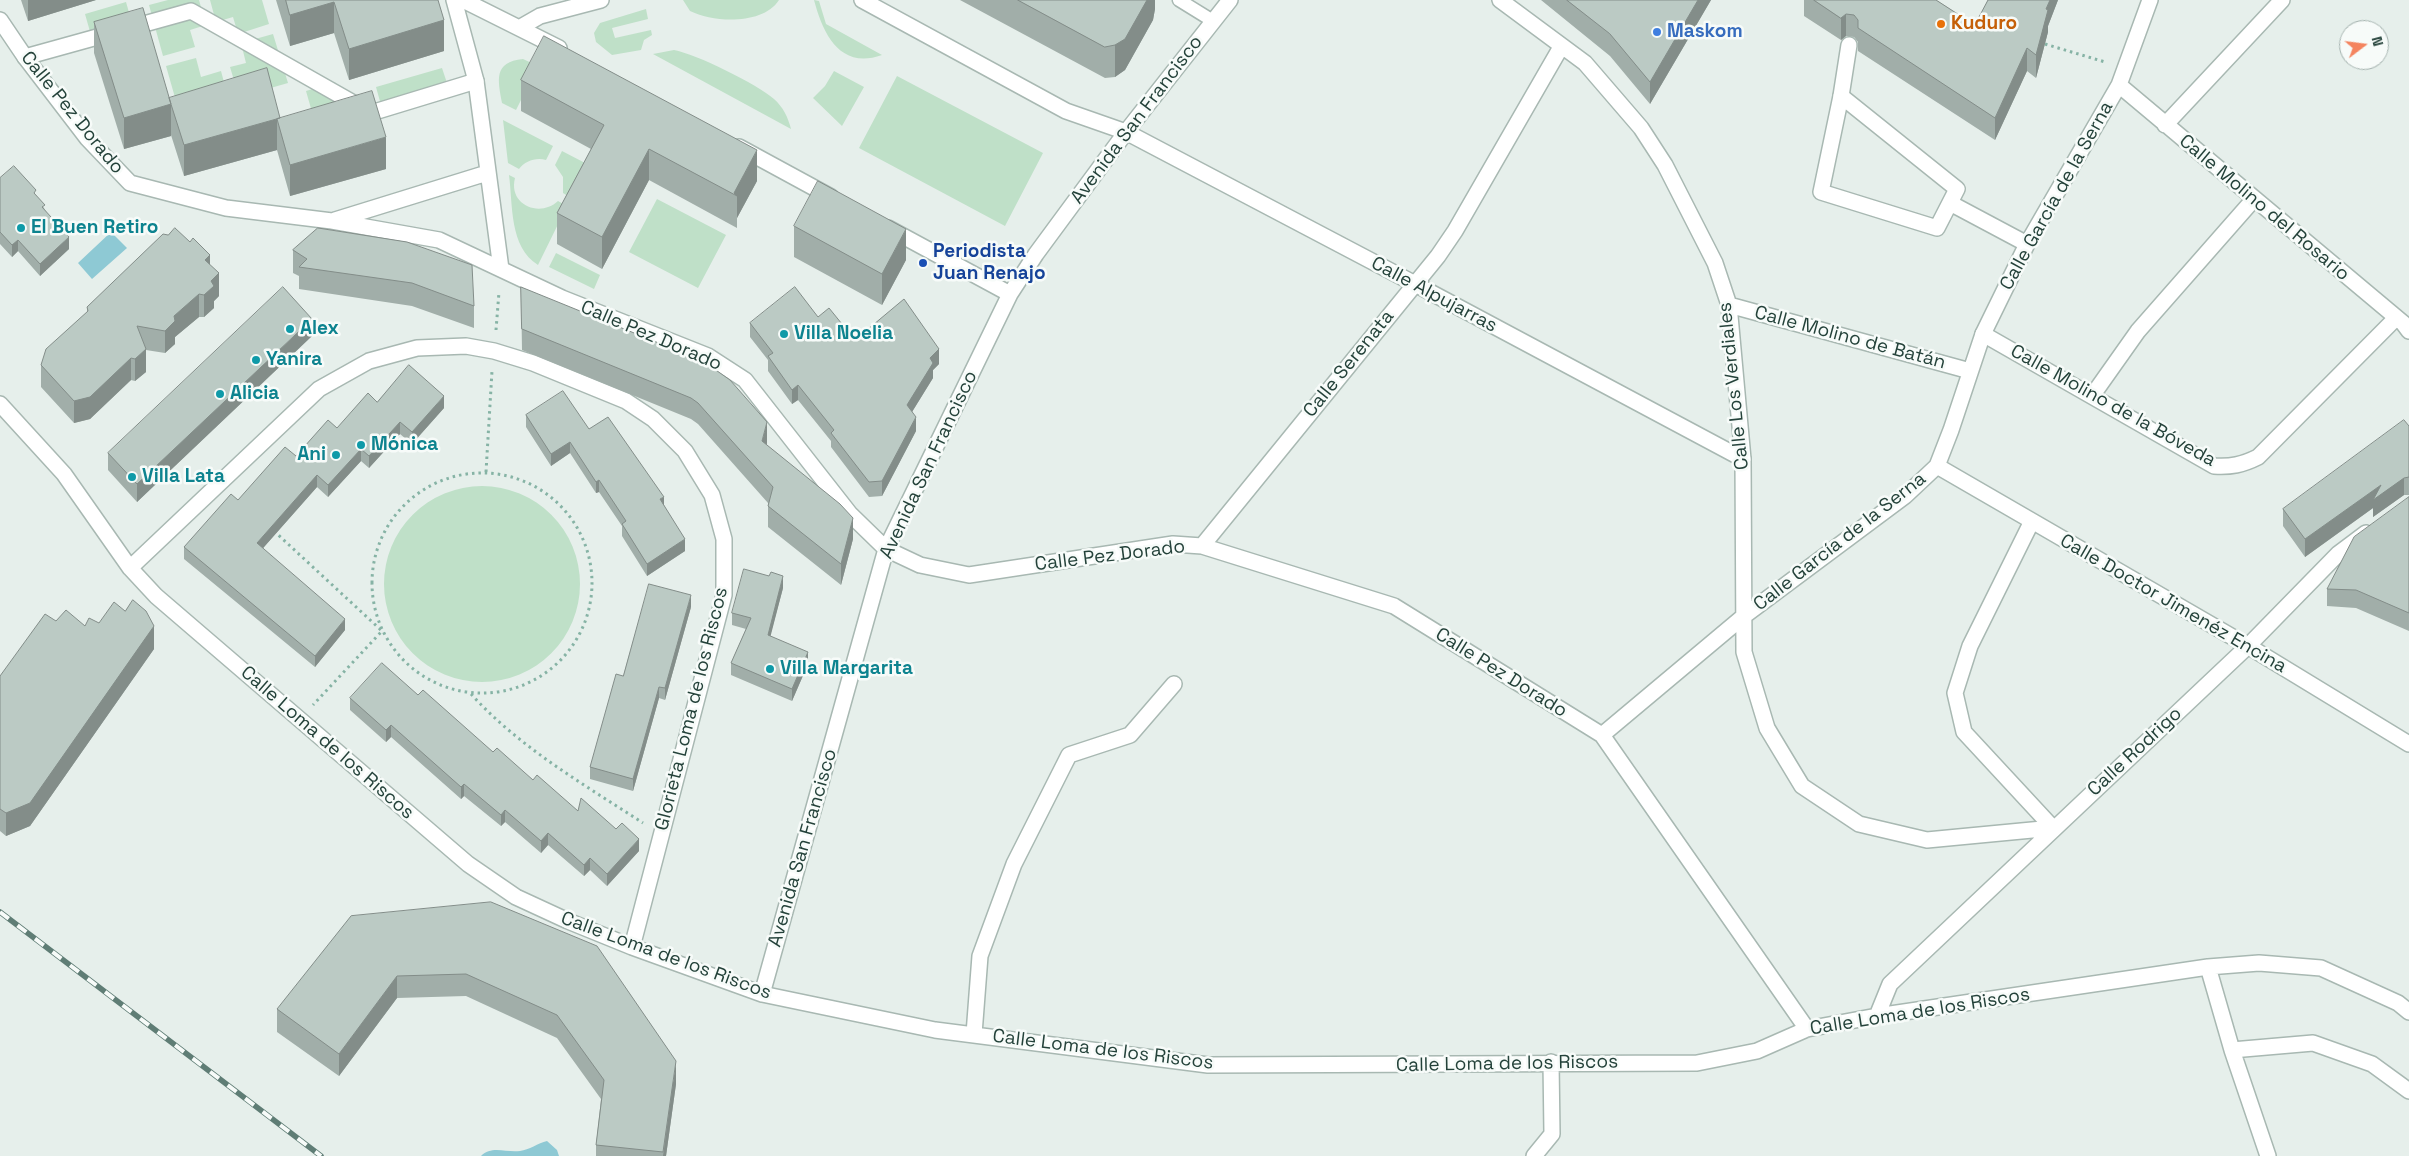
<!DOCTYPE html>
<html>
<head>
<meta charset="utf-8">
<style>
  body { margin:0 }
  #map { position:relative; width:2409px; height:1156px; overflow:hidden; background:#e6efeb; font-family:"Space Grotesk",sans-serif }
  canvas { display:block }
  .north { position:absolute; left:2339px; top:20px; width:50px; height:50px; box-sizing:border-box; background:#f7fbf9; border:1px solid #a3b1ad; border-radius:50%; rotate:75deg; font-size:14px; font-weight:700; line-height:20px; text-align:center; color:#24423a }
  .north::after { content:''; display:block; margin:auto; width:18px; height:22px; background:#f4845f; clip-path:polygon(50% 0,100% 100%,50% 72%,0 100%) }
</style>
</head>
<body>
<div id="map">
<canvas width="2409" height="1156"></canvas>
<div class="north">N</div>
</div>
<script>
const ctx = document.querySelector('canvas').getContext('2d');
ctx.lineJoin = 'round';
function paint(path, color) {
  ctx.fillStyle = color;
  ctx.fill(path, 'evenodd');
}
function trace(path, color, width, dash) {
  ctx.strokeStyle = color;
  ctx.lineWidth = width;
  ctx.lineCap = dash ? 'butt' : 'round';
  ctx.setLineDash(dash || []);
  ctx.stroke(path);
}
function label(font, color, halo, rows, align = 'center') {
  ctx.font = font + ' "Space Grotesk",sans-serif';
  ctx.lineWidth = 5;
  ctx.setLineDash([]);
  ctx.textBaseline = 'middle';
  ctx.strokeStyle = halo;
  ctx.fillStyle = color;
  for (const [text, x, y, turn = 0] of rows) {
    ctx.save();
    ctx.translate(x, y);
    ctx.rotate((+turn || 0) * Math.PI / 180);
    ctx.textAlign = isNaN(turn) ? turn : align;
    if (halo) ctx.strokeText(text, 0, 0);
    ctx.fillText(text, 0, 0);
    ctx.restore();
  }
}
paint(new Path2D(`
  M 168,0 L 199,0 L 206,25 L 190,30 L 195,47 L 163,56 L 149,5 Z
  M 210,0 L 262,0 L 269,24 L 238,34 L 233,17 L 216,22 Z
  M 683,0 L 779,0 C 763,25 714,23 690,11 Z
  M 814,0 L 819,1 L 826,24 L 882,55 C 840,70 823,34 814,0 Z
  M 126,2 L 136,37 L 95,49 L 85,14 Z
  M 646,9 L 648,19 L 612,28 L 615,38 L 651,30 L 652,35 L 644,40 L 641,50 L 612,55 L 596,42 L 594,33 L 600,23 Z
  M 273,34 L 288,83 L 239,97 L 230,67 L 246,63 L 241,43 Z
  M 674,50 C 696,54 757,84 774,99 C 783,107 788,117 791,129 L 653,54 Z
  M 196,58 L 201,77 L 221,71 L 229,101 L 180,115 L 166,66 Z
  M 523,59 L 538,66 L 516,110 L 502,103 C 498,80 493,62 523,59 Z
  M 442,68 L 448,86 L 381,105 L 376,87 Z
  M 834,71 L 864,87 L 842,126 L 813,98 L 825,86 Z
  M 897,76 L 1043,153 L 1005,226 L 859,148 Z
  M 335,82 L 346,117 L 316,126 L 306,91 Z
  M 503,120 L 553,146 L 546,160 C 536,157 525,161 519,169 L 508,163 Z
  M 562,151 L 587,164 L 571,198 L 563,193 L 563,177 L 555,165 Z
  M 509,175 L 515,178 C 508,205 540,218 558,201 L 567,206 L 538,265 C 509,247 513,205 509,175 Z
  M 657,199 L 726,235 L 698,288 L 629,252 Z
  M 556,253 L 600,275 L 594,289 L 549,267 Z
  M384 584a98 98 0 1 1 196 0a98 98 0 1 1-196 0Z`), '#bfe0c8');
paint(new Path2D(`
  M 111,232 L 127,248 L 92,279 L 78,263 Z
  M 547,1141 L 557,1150 L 559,1156 L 481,1156 C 492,1145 506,1153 520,1151 C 529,1150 538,1143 547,1141 Z`), '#8ec9d4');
const service = new Path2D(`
  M 1179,0 L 1213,21`);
const pedestrian = new Path2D(`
  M 25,57 L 191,11 L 371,113 L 476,81
  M 1841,96 L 1849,45
  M 1415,284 L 1743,459
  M 1983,334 L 2214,466 C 2231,467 2242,465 2258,457 L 2396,318
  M 2092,396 L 2138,331 L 2254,199`);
const minor = new Path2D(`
  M 454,0 L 476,81 L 501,269
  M 463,0 L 559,48
  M 862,0 L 1066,111 L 1126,132 L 1415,284
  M 1500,0 L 1585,63 L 1641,128 L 1665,165 L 1715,263 L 1729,305 L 1743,459 L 1744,652 L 1767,728 L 1802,786 L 1859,824 L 1927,840 L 2053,828
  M 0,20 L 25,57 L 87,138 L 130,183 L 226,208 L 332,221 L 439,240 L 562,298 L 708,356 L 745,380 L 850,514 L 886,549 L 920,565 L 969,575 L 1173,544 L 1202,546 L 1394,606 L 1602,735 L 1807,1029
  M 519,28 L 540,16 L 601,0
  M 2119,85 L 2403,323 L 2409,331
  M 1841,96 L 1957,189 L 1937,228 L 1821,192 Z
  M 2165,125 L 2282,0
  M 739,147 L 831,197
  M 1950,203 L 2027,244
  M 335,220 L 487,173
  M 888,228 L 1010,294
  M 1729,305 L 1970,371
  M 0,404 L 64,474 L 130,568 L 156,596 L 468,864 L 516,897 L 568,921 L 632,947 L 762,994 L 935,1030 L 1208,1065 L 1697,1063 L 1757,1051 L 1807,1029 L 1877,1016 L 2208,967 L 2259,963 L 2321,968 L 2398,1003 L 2409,1012
  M 1937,466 L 2248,646 L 2409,744
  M 2032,521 L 1970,646 L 1955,693 L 1964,732 L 2053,828
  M 1202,546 L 1438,256 L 1455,231 L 1561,47
  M 130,568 L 319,389 L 369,361 L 417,348 L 466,346 L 494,351 L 533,363 L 626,401 L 653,419 L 685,451 L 712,495 L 724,539 L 724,595 L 632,947
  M 1602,735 L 1744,616 L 1905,496 L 1937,466 L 1951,430 L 1983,334 L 2027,244 L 2119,85 L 2150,0
  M 2208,967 L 2232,1050 L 2268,1156
  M 762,994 L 886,549 L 1010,294 L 1036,254 L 1126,132 L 1230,0
  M 1877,1016 L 1890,984 L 2248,646 L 2338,554 L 2366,533
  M 974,1034 L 980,956 L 1014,864 L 1069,755 L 1130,735 L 1174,684
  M 2232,1050 L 2313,1043 L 2372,1064 L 2409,1091
  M 1534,1156 L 1552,1134 L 1551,1062`);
trace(service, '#a8b8b2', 15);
trace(pedestrian, '#a8b8b2', 18);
trace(minor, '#a8b8b2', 18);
trace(new Path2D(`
  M 2045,44 L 2105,62
  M 496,330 L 499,292
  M 486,472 L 492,371
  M372 583a110 110 0 1 1 220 0a110 110 0 1 1-220 0Z
  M 274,531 L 382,631 L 313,705
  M 471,694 C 519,747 583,784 643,823`), '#86b3a5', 3, [2.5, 4]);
trace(service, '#fff', 12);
trace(pedestrian, '#fff', 15);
trace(minor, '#fff', 15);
const rail = new Path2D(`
  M 0,912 L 321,1156`);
trace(rail, '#5f7d75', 5.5);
trace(rail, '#f7fbf9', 4, [11]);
paint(new Path2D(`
  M 21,0 L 96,0 L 28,21 Z
  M 276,0 L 438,0 L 444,51 L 349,80 L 334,33 L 290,46 Z
  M 960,0 L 1155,0 L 1155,9 L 1153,20 L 1125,70 L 1115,77 L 1105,78 Z
  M 1541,0 L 1711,0 L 1650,104 L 1610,56 Z
  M 1804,0 L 1936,0 L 1970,22 L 1979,17 L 1988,0 L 2058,0 L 2048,26 L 2048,32 L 2036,78 L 2027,71 L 1995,140 L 1858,51 L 1858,42 L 1854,37 L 1846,36 L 1841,40 L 1804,16 Z
  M 94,22 L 169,99 L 280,118 L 386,169 L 290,196 L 277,150 L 184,176 L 171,135 L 171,136 L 124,149 L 94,53 Z
  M 521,80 L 757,181 L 737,218 L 737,228 L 649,180 L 602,269 L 557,244 L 557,213 L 591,149 L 521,111 Z
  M 0,178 L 36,195 L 69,249 L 40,276 L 18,251 L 12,257 L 0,244 Z
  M 794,226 L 906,260 L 882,305 L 794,257 Z
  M 318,228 L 474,306 L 474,328 L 412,306 L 299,289 L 299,276 L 293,273 L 293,250 Z
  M 210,265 L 219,296 L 214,301 L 214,308 L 204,317 L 199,317 L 175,337 L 175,344 L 165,353 L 146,350 L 146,372 L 135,381 L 131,380 L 90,419 L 74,423 L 41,387 L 41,365 L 87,312 L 87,307 Z
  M 521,287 L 767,443 L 767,445 L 853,539 L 841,585 L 768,527 L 768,503 L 698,424 L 691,419 L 522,350 Z
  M 818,317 L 855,340 L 939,364 L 933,370 L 933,378 L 912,412 L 916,431 L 882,496 L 869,497 L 831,447 L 831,441 L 798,400 L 792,404 L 768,371 L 768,360 L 750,337 L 750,323 Z
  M 312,336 L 137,502 L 108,470 L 108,453 Z
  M 377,402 L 444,408 L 412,444 L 400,434 L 369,468 L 361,461 L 328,497 L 317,487 L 263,548 L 345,630 L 315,667 L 184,559 L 184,547 L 238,500 L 296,456 Z
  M 526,415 L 589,429 L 664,505 L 685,551 L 647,576 L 622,536 L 622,526 L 599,492 L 596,493 L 570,453 L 551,466 L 526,427 Z
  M 2409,426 L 2409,495 L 2404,495 L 2373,517 L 2373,508 L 2305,557 L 2283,526 L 2283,509 Z
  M 2409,497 L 2409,631 L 2356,608 L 2327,606 L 2327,589 Z
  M 783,588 L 770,636 L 808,664 L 792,701 L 731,675 L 731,663 L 746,629 L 732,625 L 732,613 Z
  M 691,607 L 665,700 L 659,698 L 633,791 L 590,779 L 590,767 L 623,676 Z
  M 99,623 L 154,649 L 30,826 L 6,836 L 0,831 L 0,676 L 85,626 Z
  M 418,695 L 493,752 L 578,811 L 639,851 L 607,886 L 590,870 L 584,876 L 548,845 L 541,853 L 505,822 L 501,826 L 464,796 L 461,799 L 391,737 L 386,742 L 350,710 L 350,698 Z
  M 491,902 L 676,1084 L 666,1156 L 596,1156 L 596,1145 L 601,1099 L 557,1038 L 466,996 L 397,998 L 339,1076 L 277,1032 L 277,1009 Z`), '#a1aea9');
paint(new Path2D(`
  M 28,0 L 96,0 L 28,21 Z
  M 1147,0 L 1155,0 L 1155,9 L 1153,20 L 1125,70 L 1115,77 L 1115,45 Z
  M 1698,0 L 1711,0 L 1650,104 L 1650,82 Z
  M 2050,0 L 2058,0 L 2048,26 L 2048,32 L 2036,78 L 2036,55 L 2046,9 Z
  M 334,2 L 334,33 L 290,46 L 290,15 Z
  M 1846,14 L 1846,36 L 1841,40 L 1841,18 Z
  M 444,20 L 444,51 L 349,80 L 349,49 Z
  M 2027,48 L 2027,71 L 1995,140 L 1995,118 Z
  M 171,104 L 171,136 L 124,149 L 124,118 Z
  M 277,119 L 277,150 L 184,176 L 184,145 Z
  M 386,137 L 386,169 L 290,196 L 290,165 Z
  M 649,149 L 649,180 L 602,269 L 602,237 Z
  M 757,150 L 757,181 L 737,218 L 737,196 L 734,193 Z
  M 906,229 L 906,260 L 882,305 L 882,274 Z
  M 69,237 L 69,249 L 40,276 L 40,264 Z
  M 18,240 L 18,251 L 12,257 L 12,245 Z
  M 210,255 L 210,277 L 205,260 Z
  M 219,273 L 219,296 L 214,301 L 214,308 L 204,317 L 204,295 L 211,281 Z
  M 199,294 L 199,317 L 175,337 L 175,344 L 165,353 L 165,331 L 174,316 Z
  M 312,319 L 312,336 L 137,502 L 137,484 Z
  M 146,349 L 146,372 L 135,381 L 135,359 Z
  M 939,349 L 939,364 L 933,370 L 933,378 L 907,420 L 907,405 L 930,358 Z
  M 131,358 L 131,380 L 90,419 L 74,423 L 74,401 Z
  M 798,385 L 798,400 L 792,404 L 792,390 Z
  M 444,396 L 444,408 L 412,444 L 412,432 Z
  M 916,417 L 916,431 L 882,496 L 882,481 Z
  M 400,422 L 400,434 L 369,468 L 369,456 Z
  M 767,422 L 767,443 L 762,462 L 762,441 Z
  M 570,442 L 570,453 L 551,466 L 551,454 Z
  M 361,449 L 361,461 L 328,497 L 328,485 Z
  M 317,475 L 317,487 L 257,555 L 257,543 Z
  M 2404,478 L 2404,495 L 2373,517 L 2373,508 L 2305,557 L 2305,539 L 2381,485 Z
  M 599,480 L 599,492 L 596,493 L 596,482 Z
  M 664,497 L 664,509 L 660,499 Z
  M 853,518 L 853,539 L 841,585 L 841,564 Z
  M 685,539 L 685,551 L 647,576 L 647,564 Z
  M 783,576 L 783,588 L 768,646 L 768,635 Z
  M 691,595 L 691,607 L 665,700 L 665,688 Z
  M 345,619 L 345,630 L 315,667 L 315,656 Z
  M 154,626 L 154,649 L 30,826 L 6,836 L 6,813 Z
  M 808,652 L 808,664 L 792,701 L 792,689 Z
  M 659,687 L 659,698 L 633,791 L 633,779 Z
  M 391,725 L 391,737 L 386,742 L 386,730 Z
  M 464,784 L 464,796 L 461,799 L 461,787 Z
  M 505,810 L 505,822 L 501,826 L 501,815 Z
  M 548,833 L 548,845 L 541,853 L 541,841 Z
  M 639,839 L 639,851 L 607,886 L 607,874 Z
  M 590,858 L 590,870 L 584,876 L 584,865 Z
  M 397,976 L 397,998 L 339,1076 L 339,1054 Z
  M 676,1061 L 676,1084 L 666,1156 L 663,1156 Z`), '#838d89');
const building = new Path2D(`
  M 286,0 L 438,0 L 444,20 L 349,49 L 334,2 L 290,15 Z
  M 1018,0 L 1147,0 L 1125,39 L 1115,45 L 1105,47 Z
  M 1567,0 L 1698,0 L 1650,82 L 1610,34 Z
  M 1814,0 L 1936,0 L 1970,22 L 1979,17 L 1988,0 L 2050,0 L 2046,9 L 2048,10 L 2036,55 L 2027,48 L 1995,118 L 1858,28 L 1858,20 L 1854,15 L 1846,14 L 1841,18 Z
  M 143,8 L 171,104 L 124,118 L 94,22 Z
  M 544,36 L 757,150 L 734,193 L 737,196 L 649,149 L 602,237 L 557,213 L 604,125 L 521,80 Z
  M 267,68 L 280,118 L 184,145 L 169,98 Z
  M 372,91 L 386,137 L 290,165 L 277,119 Z
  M 14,166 L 36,190 L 34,193 L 45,205 L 42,207 L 69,237 L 40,264 L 18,240 L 12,245 L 0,232 L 0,178 Z
  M 818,181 L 906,229 L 882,274 L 794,226 Z
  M 175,228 L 190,242 L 193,238 L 210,255 L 205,260 L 219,273 L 211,281 L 214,286 L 204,295 L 199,294 L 174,316 L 175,321 L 165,331 L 137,326 L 146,349 L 135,359 L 131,358 L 90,397 L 74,401 L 41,365 L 46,349 L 88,311 L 87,307 L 163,234 L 168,235 Z
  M 318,228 L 407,242 L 472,265 L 474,306 L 412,283 L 299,267 L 307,259 L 293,250 Z
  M 283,287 L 312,319 L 137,484 L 108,453 Z
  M 521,287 L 703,361 L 730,380 L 767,422 L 762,441 L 840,504 L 853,518 L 841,564 L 768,506 L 773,487 L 698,403 L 691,398 L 522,329 Z
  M 795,287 L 818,317 L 829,308 L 855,340 L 904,299 L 939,349 L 930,358 L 933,363 L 907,405 L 916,417 L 882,481 L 869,482 L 831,433 L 834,430 L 798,385 L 792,390 L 768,356 L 773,353 L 750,323 Z
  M 409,365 L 444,396 L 412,432 L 400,422 L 369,456 L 361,449 L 328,485 L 317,475 L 257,543 L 345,619 L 315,656 L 184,547 L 231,494 L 238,500 L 285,447 L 296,456 L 328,420 L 337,428 L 368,393 L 377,402 Z
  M 563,391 L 589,429 L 608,417 L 664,497 L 660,499 L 685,539 L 647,564 L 622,524 L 626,521 L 599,480 L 596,482 L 570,442 L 551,454 L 526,415 Z
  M 2404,420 L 2409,426 L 2409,477 L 2404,478 L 2373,500 L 2381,485 L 2305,539 L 2283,509 Z
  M 2409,497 L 2409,613 L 2356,590 L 2327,589 L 2354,537 Z
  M 744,569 L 769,576 L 771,572 L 783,576 L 768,635 L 808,652 L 792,689 L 731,663 L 751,618 L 732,613 Z
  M 649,584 L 691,595 L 665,688 L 659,687 L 633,779 L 590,767 L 616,674 L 623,676 Z
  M 133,600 L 146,611 L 154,626 L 30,803 L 6,813 L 0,809 L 0,676 L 45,614 L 56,621 L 66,610 L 85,626 L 89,618 L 99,623 L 114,602 L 125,611 Z
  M 382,663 L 418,695 L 423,690 L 493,752 L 497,748 L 533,780 L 537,775 L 578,811 L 581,798 L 616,829 L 622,823 L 639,839 L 607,874 L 590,858 L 584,865 L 548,833 L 541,841 L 505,810 L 501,815 L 464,784 L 461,787 L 391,725 L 386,730 L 350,698 Z
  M 491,902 L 597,946 L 676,1061 L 663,1152 L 596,1145 L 604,1080 L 557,1015 L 466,974 L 397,976 L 339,1054 L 277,1009 L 351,916 Z`);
paint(building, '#bbcac4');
trace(building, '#838d89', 1);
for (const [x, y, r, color] of [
  [1941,24,5,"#e8710a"],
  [1657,32,5,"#3f7fe0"],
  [21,228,5,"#0f9aa8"],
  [923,263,5,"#1a4fb4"],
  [290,329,5,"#0f9aa8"],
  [784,334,5,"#0f9aa8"],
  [256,360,5,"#0f9aa8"],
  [220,394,5,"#0f9aa8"],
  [361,445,5,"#0f9aa8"],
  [336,455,5,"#0f9aa8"],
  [132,477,5,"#0f9aa8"],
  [770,669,5,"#0f9aa8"]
]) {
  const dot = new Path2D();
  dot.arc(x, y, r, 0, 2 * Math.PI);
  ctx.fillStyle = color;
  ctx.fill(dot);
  trace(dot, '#f7fbf9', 2);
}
label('bold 19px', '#c56008', '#f7fbf9', [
  ["Kuduro",1951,24]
], 'left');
label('bold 19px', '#366cbe', '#f7fbf9', [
  ["Maskom",1667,32]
], 'left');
label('19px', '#24423a', '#f7fbf9', [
  ["Calle Pez Dorado",72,113,51],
  ["Avenida San Francisco",1137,120,-53],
  ["Calle García de la Serna",2057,196,-61],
  ["Calle Molino del Rosario",2264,208,40],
  ["Calle Alpujarras",1434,295,28],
  ["Calle Pez Dorado",651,336,23],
  ["Calle Molino de Batán",1850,338,15],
  ["Calle Serenata",1349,364,-51],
  ["Calle Los Verdiales",1734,386,-96],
  ["Calle Molino de la Bóveda",2113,406,29],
  ["Avenida San Francisco",929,465,-65],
  ["Calle García de la Serna",1840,542,-38],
  ["Calle Pez Dorado",1110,556,-7],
  ["Calle Doctor Jimenéz Encina",2173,604,30],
  ["Calle Pez Dorado",1501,673,32],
  ["Glorieta Loma de los Riscos",692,709,-76],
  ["Calle Loma de los Riscos",327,743,41],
  ["Calle Rodrigo",2135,752,-43],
  ["Avenida San Francisco",803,848,-74],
  ["Calle Loma de los Riscos",666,956,20],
  ["Calle Loma de los Riscos",1920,1012,-9],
  ["Calle Loma de los Riscos",1103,1050,7],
  ["Calle Loma de los Riscos",1507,1064,-1]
]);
label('bold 19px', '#0d838f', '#f7fbf9', [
  ["El Buen Retiro",31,228],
  ["Alex",300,329],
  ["Villa Noelia",794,334],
  ["Yanira",266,360],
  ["Alicia",230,394],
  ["Mónica",371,445],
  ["Ani",326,455,"right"],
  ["Villa Lata",142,477],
  ["Villa Margarita",780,669]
], 'left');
label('bold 19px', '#164399', '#f7fbf9', [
  ["Periodista",933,252],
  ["Juan Renajo",933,274]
], 'left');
</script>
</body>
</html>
